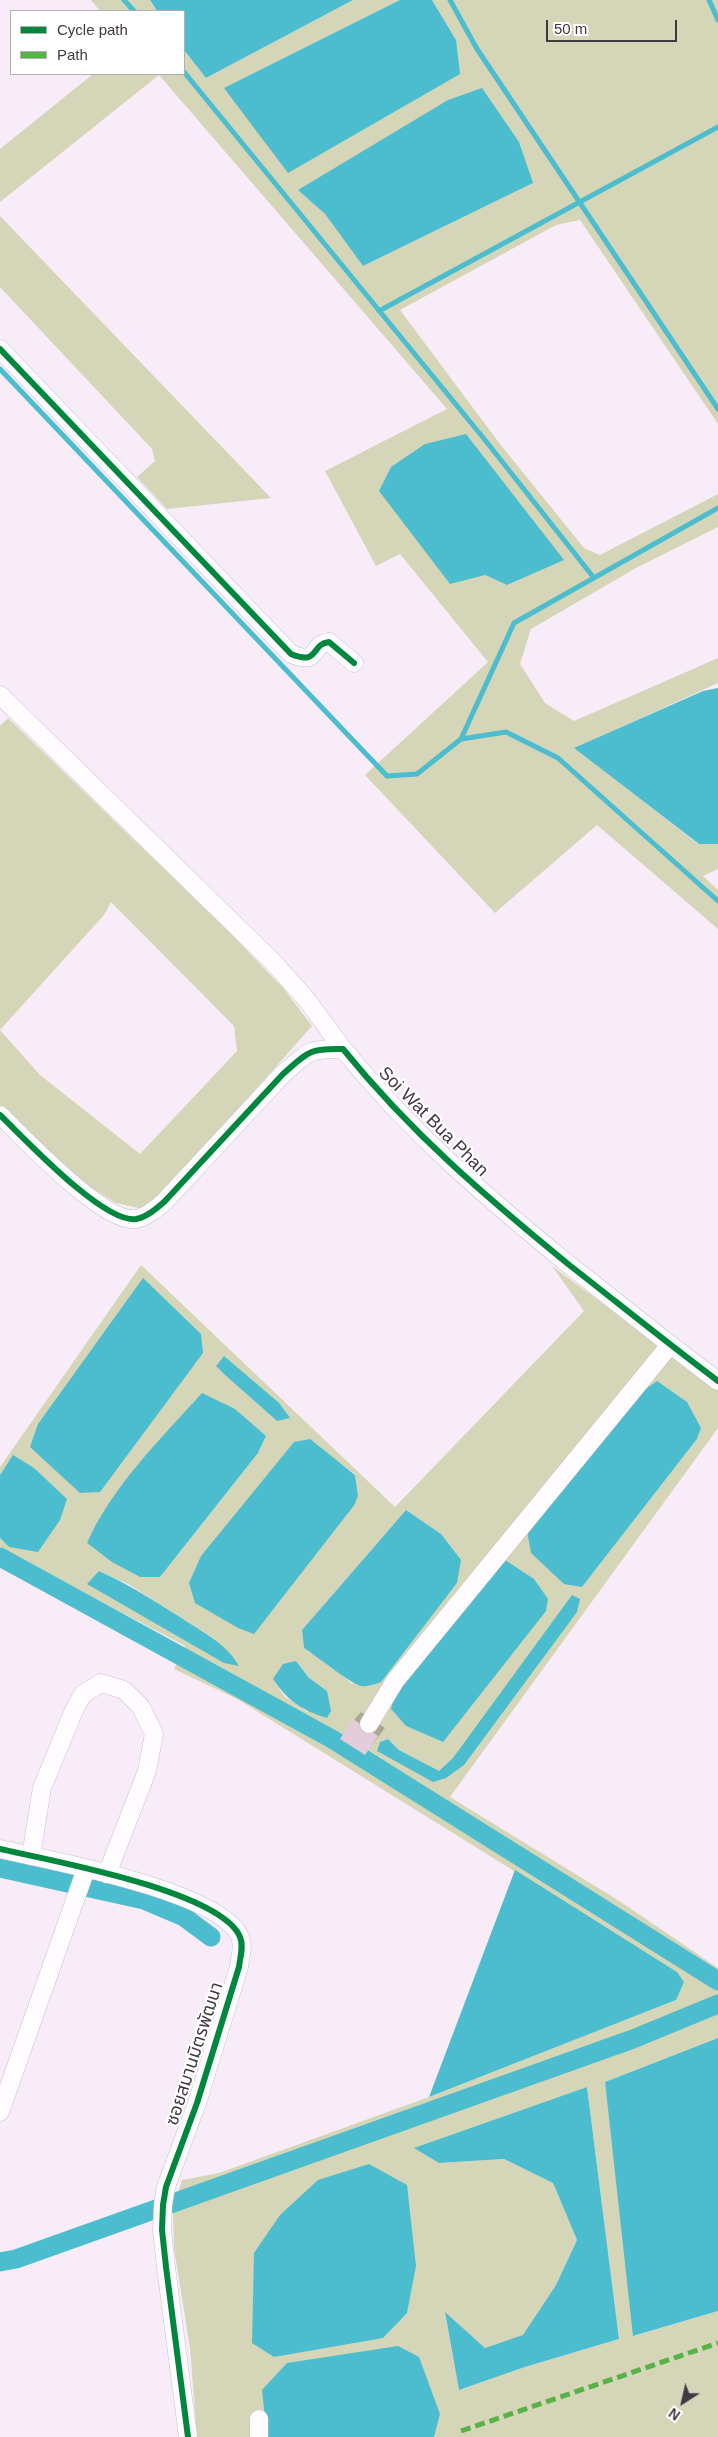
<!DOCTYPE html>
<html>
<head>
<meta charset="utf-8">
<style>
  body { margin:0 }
  #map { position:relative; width:718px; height:2437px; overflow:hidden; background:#f9ecf9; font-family:Helvetica,sans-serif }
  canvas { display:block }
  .legend { position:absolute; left:10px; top:10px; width:175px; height:65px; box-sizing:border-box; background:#fff; border:1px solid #b3afb3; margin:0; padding:6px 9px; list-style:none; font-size:15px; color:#413841 }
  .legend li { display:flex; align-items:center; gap:10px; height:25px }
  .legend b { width:25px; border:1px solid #b3afb3 }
  .north { position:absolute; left:658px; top:2377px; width:50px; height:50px; -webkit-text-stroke:4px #fff; paint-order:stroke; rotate:215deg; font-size:14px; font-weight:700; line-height:20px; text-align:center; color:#413841 }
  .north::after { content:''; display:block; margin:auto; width:18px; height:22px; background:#413841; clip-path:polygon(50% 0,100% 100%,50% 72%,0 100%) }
  .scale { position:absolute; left:546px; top:20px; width:131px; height:22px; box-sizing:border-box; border:2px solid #413841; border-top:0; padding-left:6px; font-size:15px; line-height:18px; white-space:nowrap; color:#413841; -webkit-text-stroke:4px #fff; paint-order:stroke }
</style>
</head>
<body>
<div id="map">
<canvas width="718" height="2437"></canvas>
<ul class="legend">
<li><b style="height:6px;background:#00873e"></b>Cycle path</li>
<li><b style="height:6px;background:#57b347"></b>Path</li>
</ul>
<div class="north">N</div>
<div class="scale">50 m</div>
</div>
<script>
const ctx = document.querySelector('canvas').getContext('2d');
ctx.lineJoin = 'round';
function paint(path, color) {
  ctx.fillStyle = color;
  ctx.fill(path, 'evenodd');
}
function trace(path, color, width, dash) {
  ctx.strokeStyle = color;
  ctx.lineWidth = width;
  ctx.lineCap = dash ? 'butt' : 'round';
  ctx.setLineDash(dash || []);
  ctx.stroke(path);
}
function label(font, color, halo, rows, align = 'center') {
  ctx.font = font + ' Helvetica,"Noto Sans Thai",sans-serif';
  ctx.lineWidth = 4.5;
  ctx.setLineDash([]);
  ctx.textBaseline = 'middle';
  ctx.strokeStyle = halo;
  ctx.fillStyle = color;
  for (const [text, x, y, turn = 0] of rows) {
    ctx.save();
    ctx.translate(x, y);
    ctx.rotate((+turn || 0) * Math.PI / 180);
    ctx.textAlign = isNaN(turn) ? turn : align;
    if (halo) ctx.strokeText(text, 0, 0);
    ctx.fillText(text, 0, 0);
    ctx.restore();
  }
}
paint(new Path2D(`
  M 91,0 L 150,0 L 157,11 L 100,11 Z
  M 353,0 L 400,0 L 224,88 L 456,40 L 432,0 L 718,0 L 718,424 L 580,220 L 556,225 L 400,310 L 500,444 L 584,548 L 600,555 L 718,494 L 718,527 L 636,568 L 531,629 L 520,664 L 545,703 L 574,721 L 718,658 L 718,683 L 575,748 L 698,844 L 718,844 L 718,869 L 703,876 L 718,890 L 718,929 L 597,825 L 495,913 L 365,775 L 488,662 L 400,554 L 376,566 L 325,471 L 447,409 L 159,75 L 0,202 L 0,149 L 93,74 L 184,74 L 184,50 L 206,78 ZM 533,183 L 363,266 L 325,214 L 299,190 ZM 563,560 L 507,585 L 485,575 Z
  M 0,216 L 271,498 L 167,509 L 137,477 L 155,461 L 152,449 L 0,287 Z
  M 8,718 L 233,936 L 284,989 L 312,1026 L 171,1185 L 143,1209 L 116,1203 L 87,1185 L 0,1107 L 0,1030 L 40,1075 L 140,1154 L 237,1051 L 234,1026 L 111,902 L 104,915 L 0,1030 L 0,726 Z
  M 141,1265 L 395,1507 L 584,1311 L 552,1266 L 718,1389 L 718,1428 L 450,1797 L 621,1902 L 718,1968 L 718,2038 L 605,2082 L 634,2336 L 718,2311 L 718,2437 L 434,2437 L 440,2414 L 267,2437 L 197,2437 L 190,2348 L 174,2248 L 173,2210 L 182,2180 L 219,2173 L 429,2097 L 676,2000 L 677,1972 L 237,1699 L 174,1669 L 185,1646 L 0,1548 L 0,1538 L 9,1547 L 13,1456 L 0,1475 L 0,1467 ZM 224,1356 L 277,1421 L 217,1367 ZM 701,1428 L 697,1439 L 582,1587 ZM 266,1437 L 258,1453 L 160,1577 L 140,1577 L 112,1561 L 87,1543 ZM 334,1459 L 355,1474 L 358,1495 ZM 406,1510 L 441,1534 L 457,1583 L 429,1618 L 352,1684 L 341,1673 L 304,1648 L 302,1630 ZM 99,1571 L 128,1584 L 218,1641 ZM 296,1661 L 309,1678 L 308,1712 L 285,1697 L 273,1679 ZM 391,1709 L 443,1742 L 406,1726 ZM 388,1739 L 399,1750 L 439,1772 L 453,1758 L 446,1778 L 380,1742 ZM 587,2087 L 619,2339 L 525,2367 L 459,2390 L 445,2313 L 485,2348 L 523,2336 L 556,2285 L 577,2240 L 553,2183 L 504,2159 L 439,2163 L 415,2148 Z`), '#d5d5b8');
paint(new Path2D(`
  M 150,0 L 353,0 L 206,78 L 184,50 L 184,11 L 157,11 Z
  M 400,0 L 432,0 L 456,40 L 460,74 L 288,173 L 224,88 Z
  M 482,88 L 519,142 L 533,183 L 363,266 L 325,214 L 298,190 L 448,100 Z
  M 466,434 L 564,560 L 507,585 L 485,575 L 450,584 L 379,491 L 391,467 L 425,444 Z
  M 718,688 L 718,844 L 699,844 L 574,748 L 703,691 Z
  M 143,1278 L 201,1334 L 203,1353 L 100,1492 L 80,1493 L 30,1447 L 38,1424 Z
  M 224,1356 L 279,1403 L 290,1418 L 277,1421 L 224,1374 L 216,1366 Z
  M 657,1381 L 687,1402 L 701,1428 L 697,1439 L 582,1587 L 564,1584 L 531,1553 L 527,1531 L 636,1396 Z
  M 202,1393 L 235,1409 L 266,1436 L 258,1453 L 160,1577 L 140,1577 L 112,1562 L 87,1543 C 113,1485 160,1440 202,1393 Z
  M 310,1439 L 355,1475 L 358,1495 L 355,1504 L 254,1634 L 238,1628 L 195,1603 L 189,1583 L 201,1556 L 294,1442 Z
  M 13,1455 L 34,1468 L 67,1499 L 60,1520 L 38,1552 L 9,1547 L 0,1538 L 0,1475 Z
  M 406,1510 L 441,1534 L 461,1560 L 457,1583 L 381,1682 C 375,1684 367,1687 361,1686 C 353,1685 315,1655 304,1648 L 302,1630 Z
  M 505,1560 L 534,1579 L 548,1599 L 546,1611 L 443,1742 L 406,1726 L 391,1709 L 395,1692 L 494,1570 Z
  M 99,1571 C 128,1584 153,1600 180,1617 C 202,1632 225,1642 239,1666 L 224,1663 L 87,1584 Z
  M 572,1595 L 580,1599 L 577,1612 L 464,1765 L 446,1778 L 433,1782 L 377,1751 L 380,1742 L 388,1739 L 399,1750 L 439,1771 L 453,1758 Z
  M 296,1661 L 309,1678 L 327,1691 L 331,1711 L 327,1718 C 301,1710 288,1701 273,1679 L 283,1664 Z
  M 515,1870 L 677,1972 L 684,1982 L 676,2000 L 429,2097 Z
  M 718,2038 L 718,2311 L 633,2336 L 605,2082 Z
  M 587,2087 L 619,2339 L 525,2367 L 459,2390 L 445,2312 L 485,2348 L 523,2335 L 556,2285 L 577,2240 L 553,2183 L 504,2159 L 439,2163 L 414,2148 Z
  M 369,2164 L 407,2185 L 416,2266 L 407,2313 L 383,2338 L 274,2357 L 252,2343 L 254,2253 L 280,2215 L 318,2180 Z
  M 398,2346 L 419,2357 L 440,2414 L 434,2437 L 267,2437 L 262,2390 L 287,2363 Z`), '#4bbdce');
paint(new Path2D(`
  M 361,1712 L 385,1728 L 365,1754 L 354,1720 Z`), '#0003');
trace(new Path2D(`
  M 124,0 L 134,11
  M 450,0 L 477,49 L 718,409
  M 709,0 L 718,20
  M 184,72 L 485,440 L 594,578
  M 379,311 L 718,127
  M 0,369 L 387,776 L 417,774 L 461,739 L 514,623 L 718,508
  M 461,739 L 506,732 L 558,758 L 718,901`), '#4bbdce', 5);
trace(new Path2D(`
  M 0,1557 L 332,1739 L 718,1981
  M 0,1868 L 144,1900 L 184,1917 L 211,1937
  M 0,2262 L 16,2259 L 633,2039 L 718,2004`), '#4bbdce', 19);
paint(new Path2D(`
  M 353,1719 L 378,1736 L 365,1755 L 340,1739 Z`), '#e4cddb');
const minor = new Path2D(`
  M 0,349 L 291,654 C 320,666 310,644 329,642 L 354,663
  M 0,695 L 273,962 L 307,1000 L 343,1049
  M 0,1115 C 25,1139 104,1224 136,1219 C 147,1217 157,1208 165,1201 L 283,1074 C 308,1052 309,1048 343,1049 C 411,1133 485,1196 568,1264 C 618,1303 667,1343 718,1381
  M 369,1724 L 395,1681 L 670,1345
  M 0,1849 C 48,1860 221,1891 240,1937 C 244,1946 240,1958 239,1967 L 197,2103 L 166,2187 L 163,2205 L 162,2230 L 166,2267 L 188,2437
  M 31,1856 L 42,1788 L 75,1708 L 83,1694 L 101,1683 L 124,1690 L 141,1707 L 154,1734 L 147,1771 L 107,1874
  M 0,2112 L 86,1869
  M 259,2419 L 259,2437`);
trace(minor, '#c9bec9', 19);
trace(minor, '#fefcfe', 18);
trace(new Path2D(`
  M 461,2431 L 718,2343`), '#57b347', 5, [10, 5]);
trace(new Path2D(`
  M 0,349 L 291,654 C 320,666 310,644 329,642 L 354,663
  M 0,1115 C 25,1139 104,1224 136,1219 C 147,1217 157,1208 165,1201 L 283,1074 C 308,1052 309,1048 343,1049 C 411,1133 485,1196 568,1264 C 618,1303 667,1343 718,1381
  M 0,1849 C 48,1860 221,1891 240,1937 C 244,1946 240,1958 239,1967 L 197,2103 L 166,2187 L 163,2205 L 162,2230 L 166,2267 L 188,2437`), '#00873e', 6);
label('18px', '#413841', '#fff', [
  ["Soi Wat Bua Phan",433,1122,45],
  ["ซอยสมานมิตรพัฒนา",195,2054,-72]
]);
</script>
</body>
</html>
